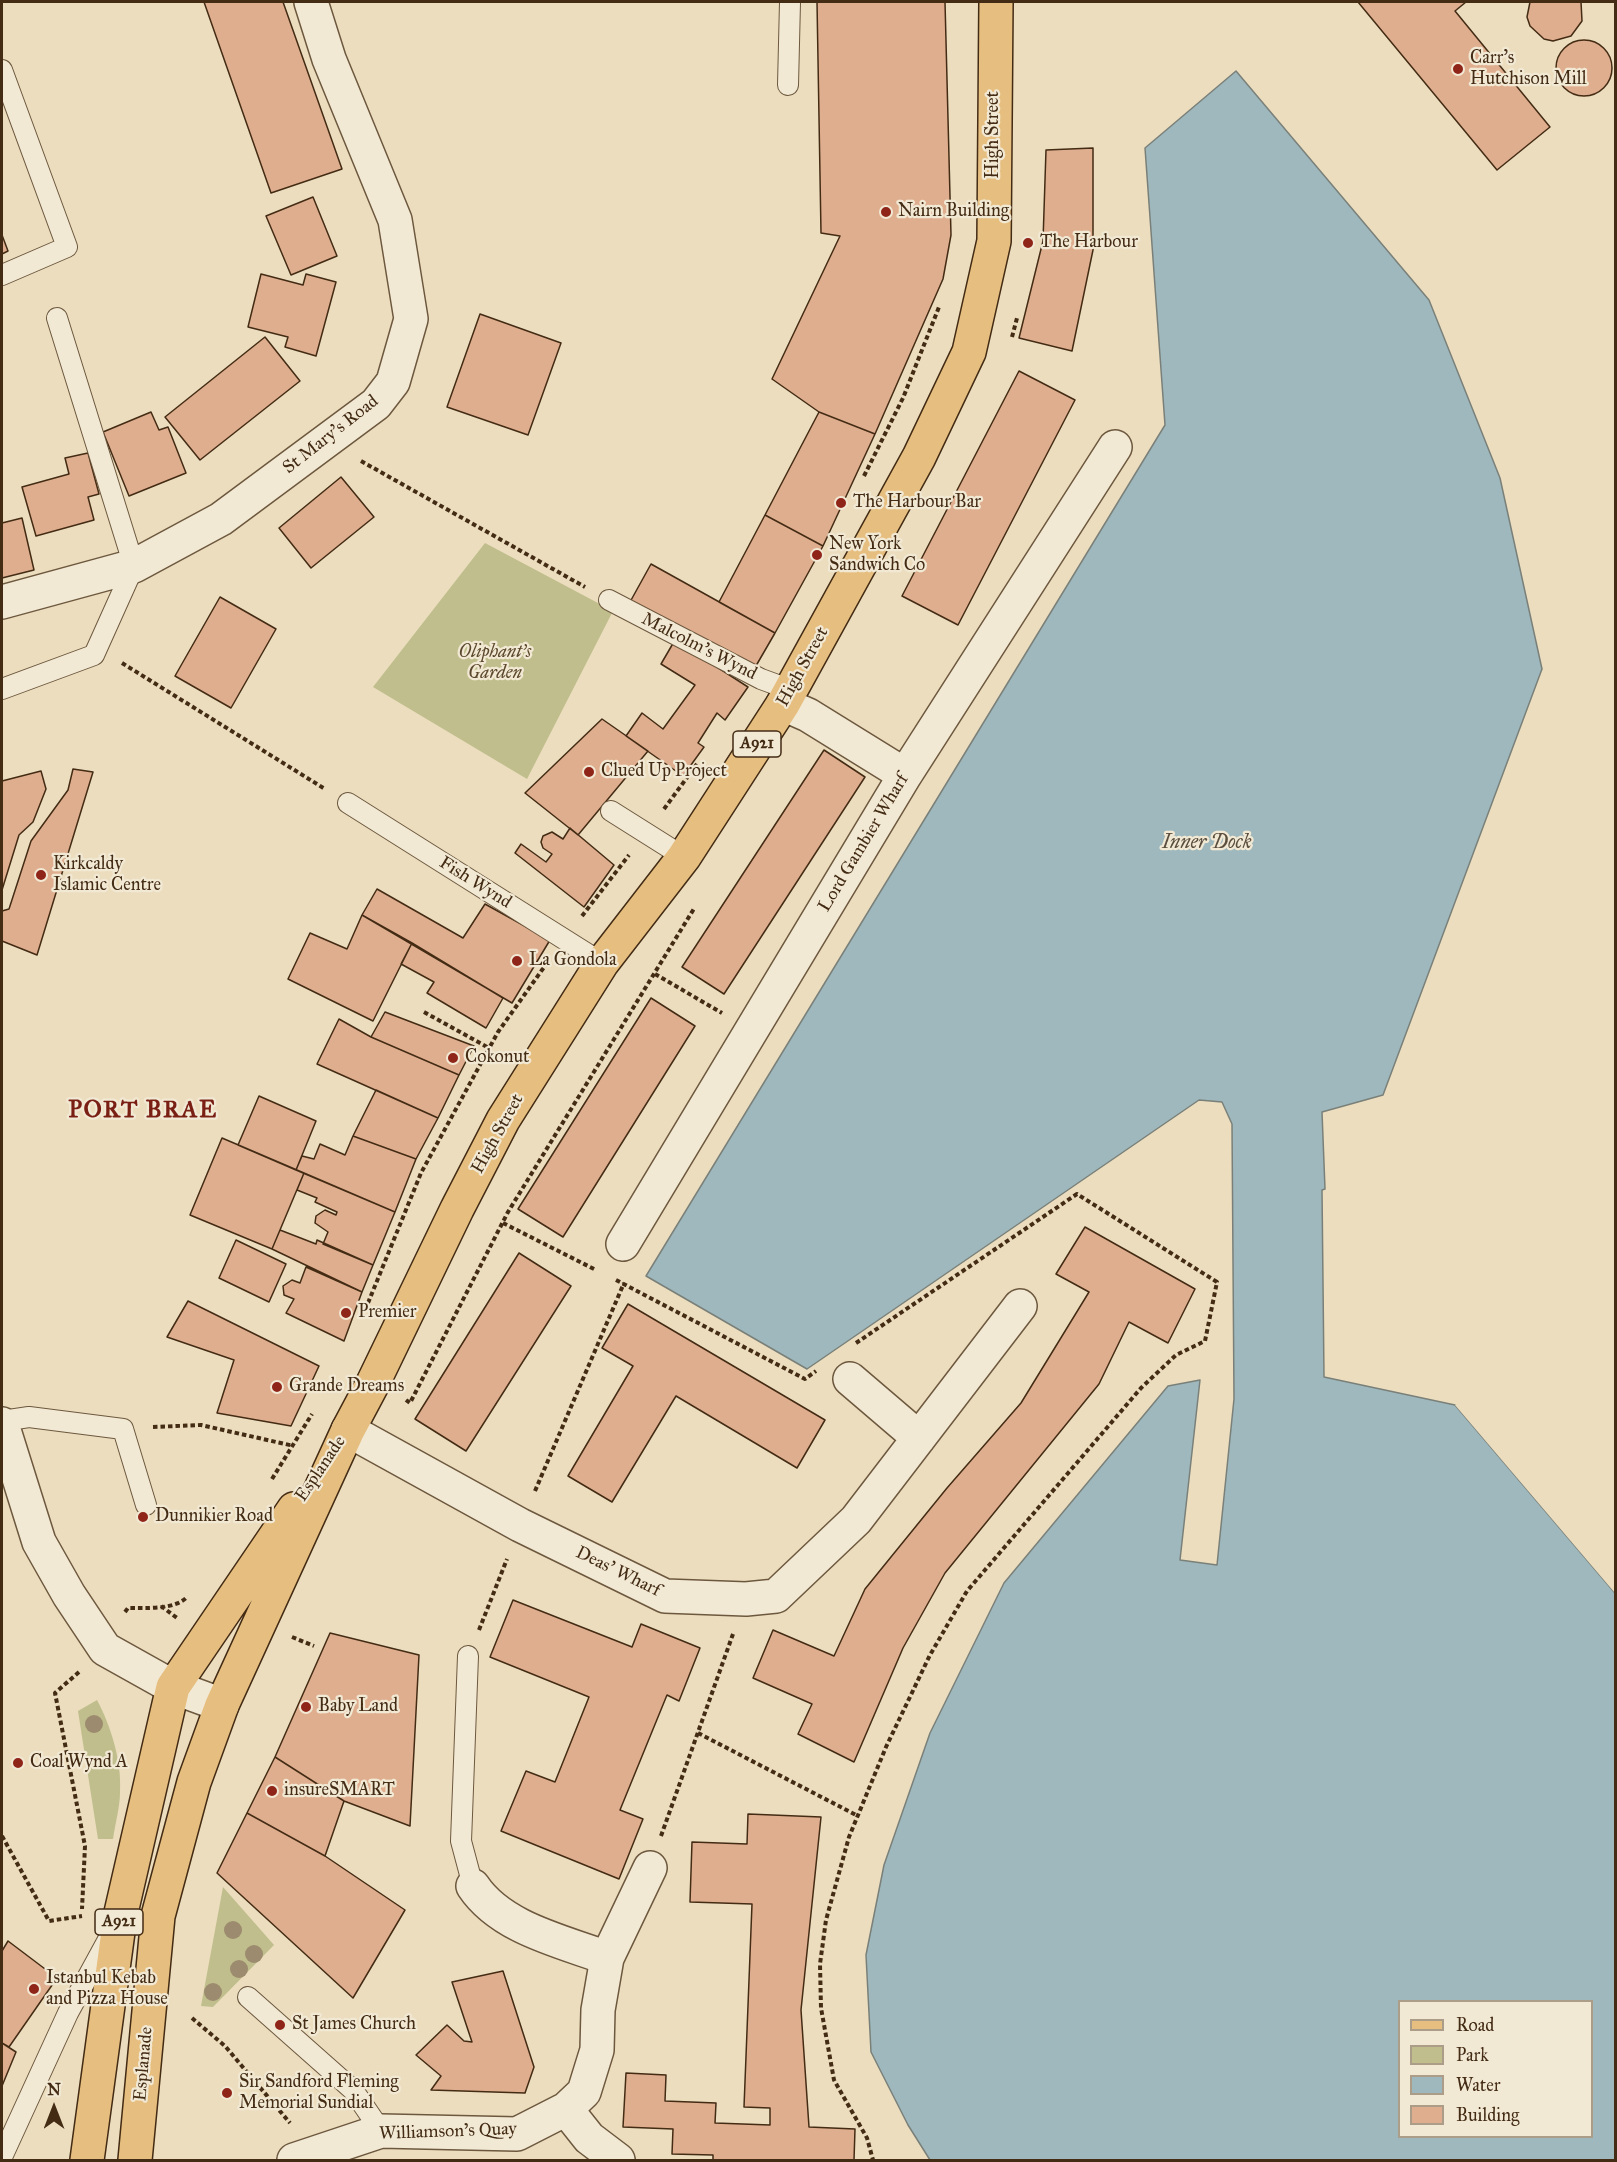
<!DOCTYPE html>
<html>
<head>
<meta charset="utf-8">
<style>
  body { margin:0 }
  #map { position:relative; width:1617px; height:2162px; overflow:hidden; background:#ebddbe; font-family:"IM FELL Great Primer",serif }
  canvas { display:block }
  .frame { position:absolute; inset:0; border:3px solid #432b14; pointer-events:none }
  .legend { position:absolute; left:1398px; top:2000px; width:195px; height:138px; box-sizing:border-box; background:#f2e9d5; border:2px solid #ac9d88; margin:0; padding:8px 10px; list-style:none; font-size:18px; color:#432b14 }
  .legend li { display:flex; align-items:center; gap:12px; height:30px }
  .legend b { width:30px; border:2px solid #ac9d88 }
  .north { position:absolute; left:24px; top:2078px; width:60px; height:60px; -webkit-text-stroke:4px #f2e9d5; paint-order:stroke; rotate:0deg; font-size:16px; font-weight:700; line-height:24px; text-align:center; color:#432b14 }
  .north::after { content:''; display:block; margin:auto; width:21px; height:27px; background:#432b14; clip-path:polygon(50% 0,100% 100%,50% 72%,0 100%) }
</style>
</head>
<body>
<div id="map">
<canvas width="1617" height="2162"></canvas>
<div class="frame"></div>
<ul class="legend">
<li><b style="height:8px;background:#e6be7f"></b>Road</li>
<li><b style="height:16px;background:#c0be8c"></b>Park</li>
<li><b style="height:16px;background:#9eb8bd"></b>Water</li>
<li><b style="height:16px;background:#dfae8e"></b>Building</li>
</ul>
<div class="north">N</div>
</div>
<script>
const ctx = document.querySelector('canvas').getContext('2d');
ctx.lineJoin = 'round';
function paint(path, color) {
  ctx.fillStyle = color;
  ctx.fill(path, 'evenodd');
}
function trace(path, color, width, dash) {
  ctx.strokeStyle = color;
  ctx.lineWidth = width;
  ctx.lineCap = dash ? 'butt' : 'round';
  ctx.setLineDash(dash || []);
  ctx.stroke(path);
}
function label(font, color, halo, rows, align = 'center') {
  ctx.font = font + ' "IM FELL Great Primer",serif';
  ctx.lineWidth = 4.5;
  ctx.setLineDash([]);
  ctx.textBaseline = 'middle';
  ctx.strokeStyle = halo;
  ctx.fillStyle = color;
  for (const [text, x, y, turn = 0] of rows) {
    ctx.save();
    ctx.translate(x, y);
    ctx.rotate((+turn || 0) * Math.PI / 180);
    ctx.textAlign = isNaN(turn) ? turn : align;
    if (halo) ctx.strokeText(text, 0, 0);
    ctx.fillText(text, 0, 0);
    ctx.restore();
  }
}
paint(new Path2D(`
  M 485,543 L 613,611 L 527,779 L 373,687 Z
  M 97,1700 C 111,1726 122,1762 120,1792 C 120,1807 115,1824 113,1839 L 98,1839 L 78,1711 Z
  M 223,1887 L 274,1945 L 213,2007 L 201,2006 Z`), '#c0be8c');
const water = new Path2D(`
  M 1236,71 L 1429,300 L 1500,478 L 1542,669 L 1383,1095 L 1322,1112 L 1325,1189 L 1322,1190 L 1324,1377 L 1455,1405 L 1615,1593 L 1615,2160 L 930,2160 L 908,2125 L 871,2052 L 866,1955 L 884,1865 L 930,1733 L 1004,1583 L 1168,1386 L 1200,1380 L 1180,1560 L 1217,1565 L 1234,1399 L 1232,1124 L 1222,1102 L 1199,1100 L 807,1369 L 646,1276 L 1165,425 L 1145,148 ZM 1400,2002 L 1592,2002 L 1592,2136 L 1400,2136 Z`);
paint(water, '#9eb8bd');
trace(water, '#7a8079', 1.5);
paint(new Path2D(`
  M 1458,1403 L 1616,1589 L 1615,1593 L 1455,1405 Z`), '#ebddbe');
const building = new Path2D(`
  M 204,2 L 283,2 L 342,169 L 271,193 Z
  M 817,2 L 945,2 L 951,235 L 943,279 L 875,434 L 819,412 L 772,379 L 840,236 L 821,233 Z
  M 1358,2 L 1466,2 L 1455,11 L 1550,127 L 1497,170 Z
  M 1530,2 L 1581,2 L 1582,21 L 1571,36 L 1553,41 L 1544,39 L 1530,26 L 1527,17 Z
  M1556 68a28 28 0 1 1 56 0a28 28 0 1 1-56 0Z
  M 1093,148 L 1093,250 L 1072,351 L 1019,338 L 1043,241 L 1046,150 Z
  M 313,197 L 337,256 L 291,275 L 266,216 Z
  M 2,235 L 8,251 L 2,254 Z
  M 261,274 L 303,285 L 306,274 L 336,282 L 316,356 L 285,347 L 288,337 L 248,327 Z
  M 480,314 L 561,343 L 528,435 L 447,407 Z
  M 265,337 L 300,381 L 200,460 L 165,417 Z
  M 1019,371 L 1075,400 L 958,625 L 902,596 Z
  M 151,412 L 159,430 L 168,427 L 186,473 L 129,496 L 103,432 Z
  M 819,412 L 875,434 L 823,546 L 765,515 Z
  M 88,453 L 99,494 L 88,497 L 94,520 L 36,536 L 22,487 L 69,474 L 65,458 Z
  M 341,477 L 374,517 L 311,568 L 279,528 Z
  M 765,515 L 823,546 L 775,633 L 719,602 Z
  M 22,518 L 34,570 L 2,578 L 2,523 Z
  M 651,564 L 775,633 L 753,671 L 630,602 Z
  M 220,597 L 276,629 L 231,708 L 175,676 Z
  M 675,640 L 748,687 L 725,720 L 717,713 L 698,743 L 704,747 L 683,776 L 626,736 L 642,713 L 663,729 L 695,685 L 661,664 Z
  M 602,719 L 648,751 L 578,835 L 525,793 Z
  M 824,750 L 865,777 L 724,994 L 682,967 Z
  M 73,769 L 93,772 L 37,955 L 2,941 L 2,911 L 9,909 L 31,841 L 68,790 Z
  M 41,771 L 46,789 L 33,822 L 19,835 L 2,890 L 2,781 Z
  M 570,828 L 614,865 L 584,907 L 515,853 L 521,844 L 546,862 L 552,854 L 543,848 L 541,842 L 543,836 L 552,832 L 563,839 Z
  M 377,889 L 463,938 L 485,904 L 550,940 L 512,1003 L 362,915 Z
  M 362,915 L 412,943 L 373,1021 L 288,979 L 310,933 L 347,949 Z
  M 412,943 L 503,998 L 486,1028 L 427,993 L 434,982 L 401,964 Z
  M 651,998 L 695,1026 L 563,1237 L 518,1209 Z
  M 385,1012 L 474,1046 L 459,1075 L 371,1037 Z
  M 339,1019 L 371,1037 L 459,1075 L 438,1118 L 317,1064 Z
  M 376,1090 L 438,1118 L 416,1159 L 353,1136 Z
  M 259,1096 L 316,1121 L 296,1170 L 238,1145 Z
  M 353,1136 L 416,1159 L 395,1212 L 296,1170 L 302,1156 L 314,1159 L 320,1144 L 345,1155 Z
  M 222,1138 L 304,1173 L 272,1249 L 190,1215 Z
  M 304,1173 L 395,1212 L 373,1265 L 323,1244 L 328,1232 L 315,1223 L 316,1216 L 325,1210 L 336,1215 L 337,1212 L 315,1202 L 317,1198 L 297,1190 Z
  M 1085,1227 L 1195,1289 L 1168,1343 L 1129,1322 L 1099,1384 L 945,1573 L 903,1648 L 854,1762 L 798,1734 L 812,1704 L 753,1678 L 773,1630 L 834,1656 L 865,1589 L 947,1488 L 1021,1403 L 1089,1292 L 1056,1274 Z
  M 280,1230 L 316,1244 L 317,1240 L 373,1265 L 362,1292 L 272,1249 Z
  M 236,1240 L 286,1264 L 269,1302 L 219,1278 Z
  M 519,1253 L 571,1286 L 466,1451 L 415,1419 Z
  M 306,1267 L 362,1292 L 344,1341 L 286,1313 L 294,1299 L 284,1295 L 283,1286 L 292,1280 L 300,1283 Z
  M 188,1301 L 319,1366 L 291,1426 L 217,1413 L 234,1360 L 167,1337 Z
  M 628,1304 L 825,1420 L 797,1468 L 676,1396 L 612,1502 L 568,1476 L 633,1366 L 602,1348 Z
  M 513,1600 L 632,1647 L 641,1624 L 700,1648 L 679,1701 L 667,1695 L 620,1810 L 643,1819 L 619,1879 L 501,1831 L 526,1771 L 555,1782 L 589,1697 L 490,1657 Z
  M 330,1633 L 419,1655 L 410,1826 L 344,1801 L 275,1757 Z
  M 275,1757 L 344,1801 L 325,1856 L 247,1813 Z
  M 247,1813 L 325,1856 L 405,1910 L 353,1998 L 217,1873 Z
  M 748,1814 L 821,1817 L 801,2010 L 809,2127 L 855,2129 L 854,2160 L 713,2160 L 713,2155 L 672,2154 L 673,2129 L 623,2127 L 626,2073 L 666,2075 L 665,2101 L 716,2103 L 715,2123 L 770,2125 L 770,2108 L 744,2107 L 752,1904 L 690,1902 L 692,1842 L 747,1844 Z
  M 8,1941 L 57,1978 L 9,2047 L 2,2043 L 2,1951 Z
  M 503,1971 L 534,2067 L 525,2093 L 431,2090 L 441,2076 L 416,2055 L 447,2025 L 464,2041 L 472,2042 L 452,1982 Z
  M 2,2043 L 16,2052 L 2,2086 Z`);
paint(building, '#dfae8e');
trace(building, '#432b14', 1.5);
const service = new Path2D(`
  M 2,70 L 67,247 L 2,275
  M 788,85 L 790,2
  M 609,600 L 761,679 L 791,690
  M 2,689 L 94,655 L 134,566 L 57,318
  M 348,803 L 602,963
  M 611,811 L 684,857
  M 2,1421 L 29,1417 L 123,1429 L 146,1505
  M 468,1656 L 461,1841 L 473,1886
  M 248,1997 L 353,2090 L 381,2131
  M 2,2157 L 68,2013 L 110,1936`);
const minor = new Path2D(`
  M 2,602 L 134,566 L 221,519 L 376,404 L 393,382 L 411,319 L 395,220 L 329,59 L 311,2
  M 783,704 L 808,715 L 905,775
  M 623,1244 L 905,775 L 1115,447
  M 850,1379 L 919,1438
  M 348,1430 L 520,1525 L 665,1596 L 746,1599 L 776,1596 L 856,1520 L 1020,1306
  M 473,1886 C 501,1928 561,1941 607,1958
  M 566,2109 L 584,2092 L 597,2050 L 598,2010 L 607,1958 L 650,1868
  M 294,2160 L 381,2131 L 517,2134 L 566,2109 L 589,2138 L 618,2160`);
const tertiary = new Path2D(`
  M 2,1424 L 39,1542 L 69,1595 L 105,1649 L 173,1687 L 222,1705`);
const primary = new Path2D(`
  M 87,2160 L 120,1917 L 173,1687 L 294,1509
  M 135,2160 L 158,1916 L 194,1782 L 222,1705 L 348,1430 L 373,1383 L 457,1209 L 503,1120 L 602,963 L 684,857 L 783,704 L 919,457 L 969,352 L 994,241 L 996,2`);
trace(service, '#6d583e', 22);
trace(minor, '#6d583e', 36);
trace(tertiary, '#6d583e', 36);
trace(primary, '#432b14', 36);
trace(new Path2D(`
  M 1012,337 L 1017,318
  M 361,461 L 585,587
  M 864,476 L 903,398 L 939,307
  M 122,663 L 325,789
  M 664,809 L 697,764
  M 582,916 L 629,855
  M 655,974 L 722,1013
  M 424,1012 L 489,1048
  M 503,1223 L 596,1270
  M 616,1280 L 805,1379 L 816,1371
  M 368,1303 L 421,1173 L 498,1032 L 547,963
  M 856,1343 L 1077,1194 L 1217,1282 L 1205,1341 L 1176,1355 L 1141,1388 L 967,1591 L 930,1655 L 886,1747 L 849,1837 L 826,1920 L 820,1964 L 821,2008 L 834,2080 L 867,2138 L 873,2160
  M 406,1400 L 410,1403 L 508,1212 L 695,907
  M 153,1427 L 201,1425 L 294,1446
  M 272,1479 L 312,1414
  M 535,1491 L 624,1283
  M 161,1606 L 177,1618
  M 125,1612 L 128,1608 C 145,1608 175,1610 187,1597
  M 479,1630 L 507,1559
  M 292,1637 L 314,1646
  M 79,1672 L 55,1693 L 85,1846 L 82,1909
  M 698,1733 L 858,1816
  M 2,1836 L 49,1921 L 82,1916
  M 661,1836 L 733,1634
  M 192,2018 L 225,2046 L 290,2123`), '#432b14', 4, [4.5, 3]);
trace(service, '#f2e9d5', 20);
trace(minor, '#f2e9d5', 33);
trace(tertiary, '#f2e9d5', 33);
trace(primary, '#e6be7f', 33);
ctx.fillStyle = '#9c8b6e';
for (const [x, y] of [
  [94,1724],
  [233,1930],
  [254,1954],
  [239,1969],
  [213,1992]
]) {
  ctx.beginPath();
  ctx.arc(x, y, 9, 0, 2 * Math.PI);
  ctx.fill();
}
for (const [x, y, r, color] of [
  [1458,69,6,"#8f2418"],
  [886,212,6,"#8f2418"],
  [1028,243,6,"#8f2418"],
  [841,503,6,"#8f2418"],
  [817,555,6,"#8f2418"],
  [589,772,6,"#8f2418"],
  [41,875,6,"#8f2418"],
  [517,961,6,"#8f2418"],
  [453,1058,6,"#8f2418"],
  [346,1313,6,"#8f2418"],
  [277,1387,6,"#8f2418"],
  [143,1517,6,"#8f2418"],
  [306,1707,6,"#8f2418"],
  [18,1763,6,"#8f2418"],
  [272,1791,6,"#8f2418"],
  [34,1989,6,"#8f2418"],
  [280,2025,6,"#8f2418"],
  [227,2093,6,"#8f2418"]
]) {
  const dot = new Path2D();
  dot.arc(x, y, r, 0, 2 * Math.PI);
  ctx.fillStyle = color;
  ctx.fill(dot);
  trace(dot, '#f2e9d5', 2);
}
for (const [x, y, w] of [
  [757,744,48],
  [119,1922,48]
]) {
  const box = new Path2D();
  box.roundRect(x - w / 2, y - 13, w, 26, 4.5);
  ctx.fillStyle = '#f2e9d5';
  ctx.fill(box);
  trace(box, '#432b14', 1.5);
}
label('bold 16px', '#432b14', null, [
  ["A921",757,744],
  ["A921",119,1922]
]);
label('18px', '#432b14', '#f2e9d5', [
  ["Carr's",1470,59],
  ["Hutchison Mill",1470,80],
  ["Nairn Building",898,212],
  ["The Harbour",1040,243],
  ["The Harbour Bar",853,503],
  ["New York",829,545],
  ["Sandwich Co",829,566],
  ["Clued Up Project",601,772],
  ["Kirkcaldy",53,865],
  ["Islamic Centre",53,886],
  ["La Gondola",529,961],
  ["Cokonut",465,1058],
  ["Premier",358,1313],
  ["Grande Dreams",289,1387],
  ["Dunnikier Road",155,1517],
  ["Baby Land",318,1707],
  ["Coal Wynd A",30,1763],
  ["insureSMART",284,1791],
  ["Istanbul Kebab",46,1979],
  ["and Pizza House",46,2000],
  ["St James Church",292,2025],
  ["Sir Sandford Fleming",239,2083],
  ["Memorial Sundial",239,2104]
], 'left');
label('18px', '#432b14', '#f2e9d5', [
  ["High Street",994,135,-90],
  ["St Mary's Road",331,435,-38],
  ["Malcolm's Wynd",699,647,27],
  ["High Street",803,667,-61],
  ["Lord Gambier Wharf",864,843,-59],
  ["Fish Wynd",475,883,32],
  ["High Street",498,1134,-61],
  ["Esplanade",321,1469,-56],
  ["Deas' Wharf",618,1572,26],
  ["Esplanade",144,2064,-85],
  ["Williamson's Quay",448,2132,-2]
]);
label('italic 18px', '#5c482c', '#f2e9d5', [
  ["Oliphant's",495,653],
  ["Garden",495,674]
]);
label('italic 20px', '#5a4e3e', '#f2e9d5', [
  ["Inner Dock",1207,843]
]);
ctx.letterSpacing = '1.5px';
label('bold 24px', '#7a1f14', '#f2e9d5', [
  ["PORT BRAE",143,1111]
]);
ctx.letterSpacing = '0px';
</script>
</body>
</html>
